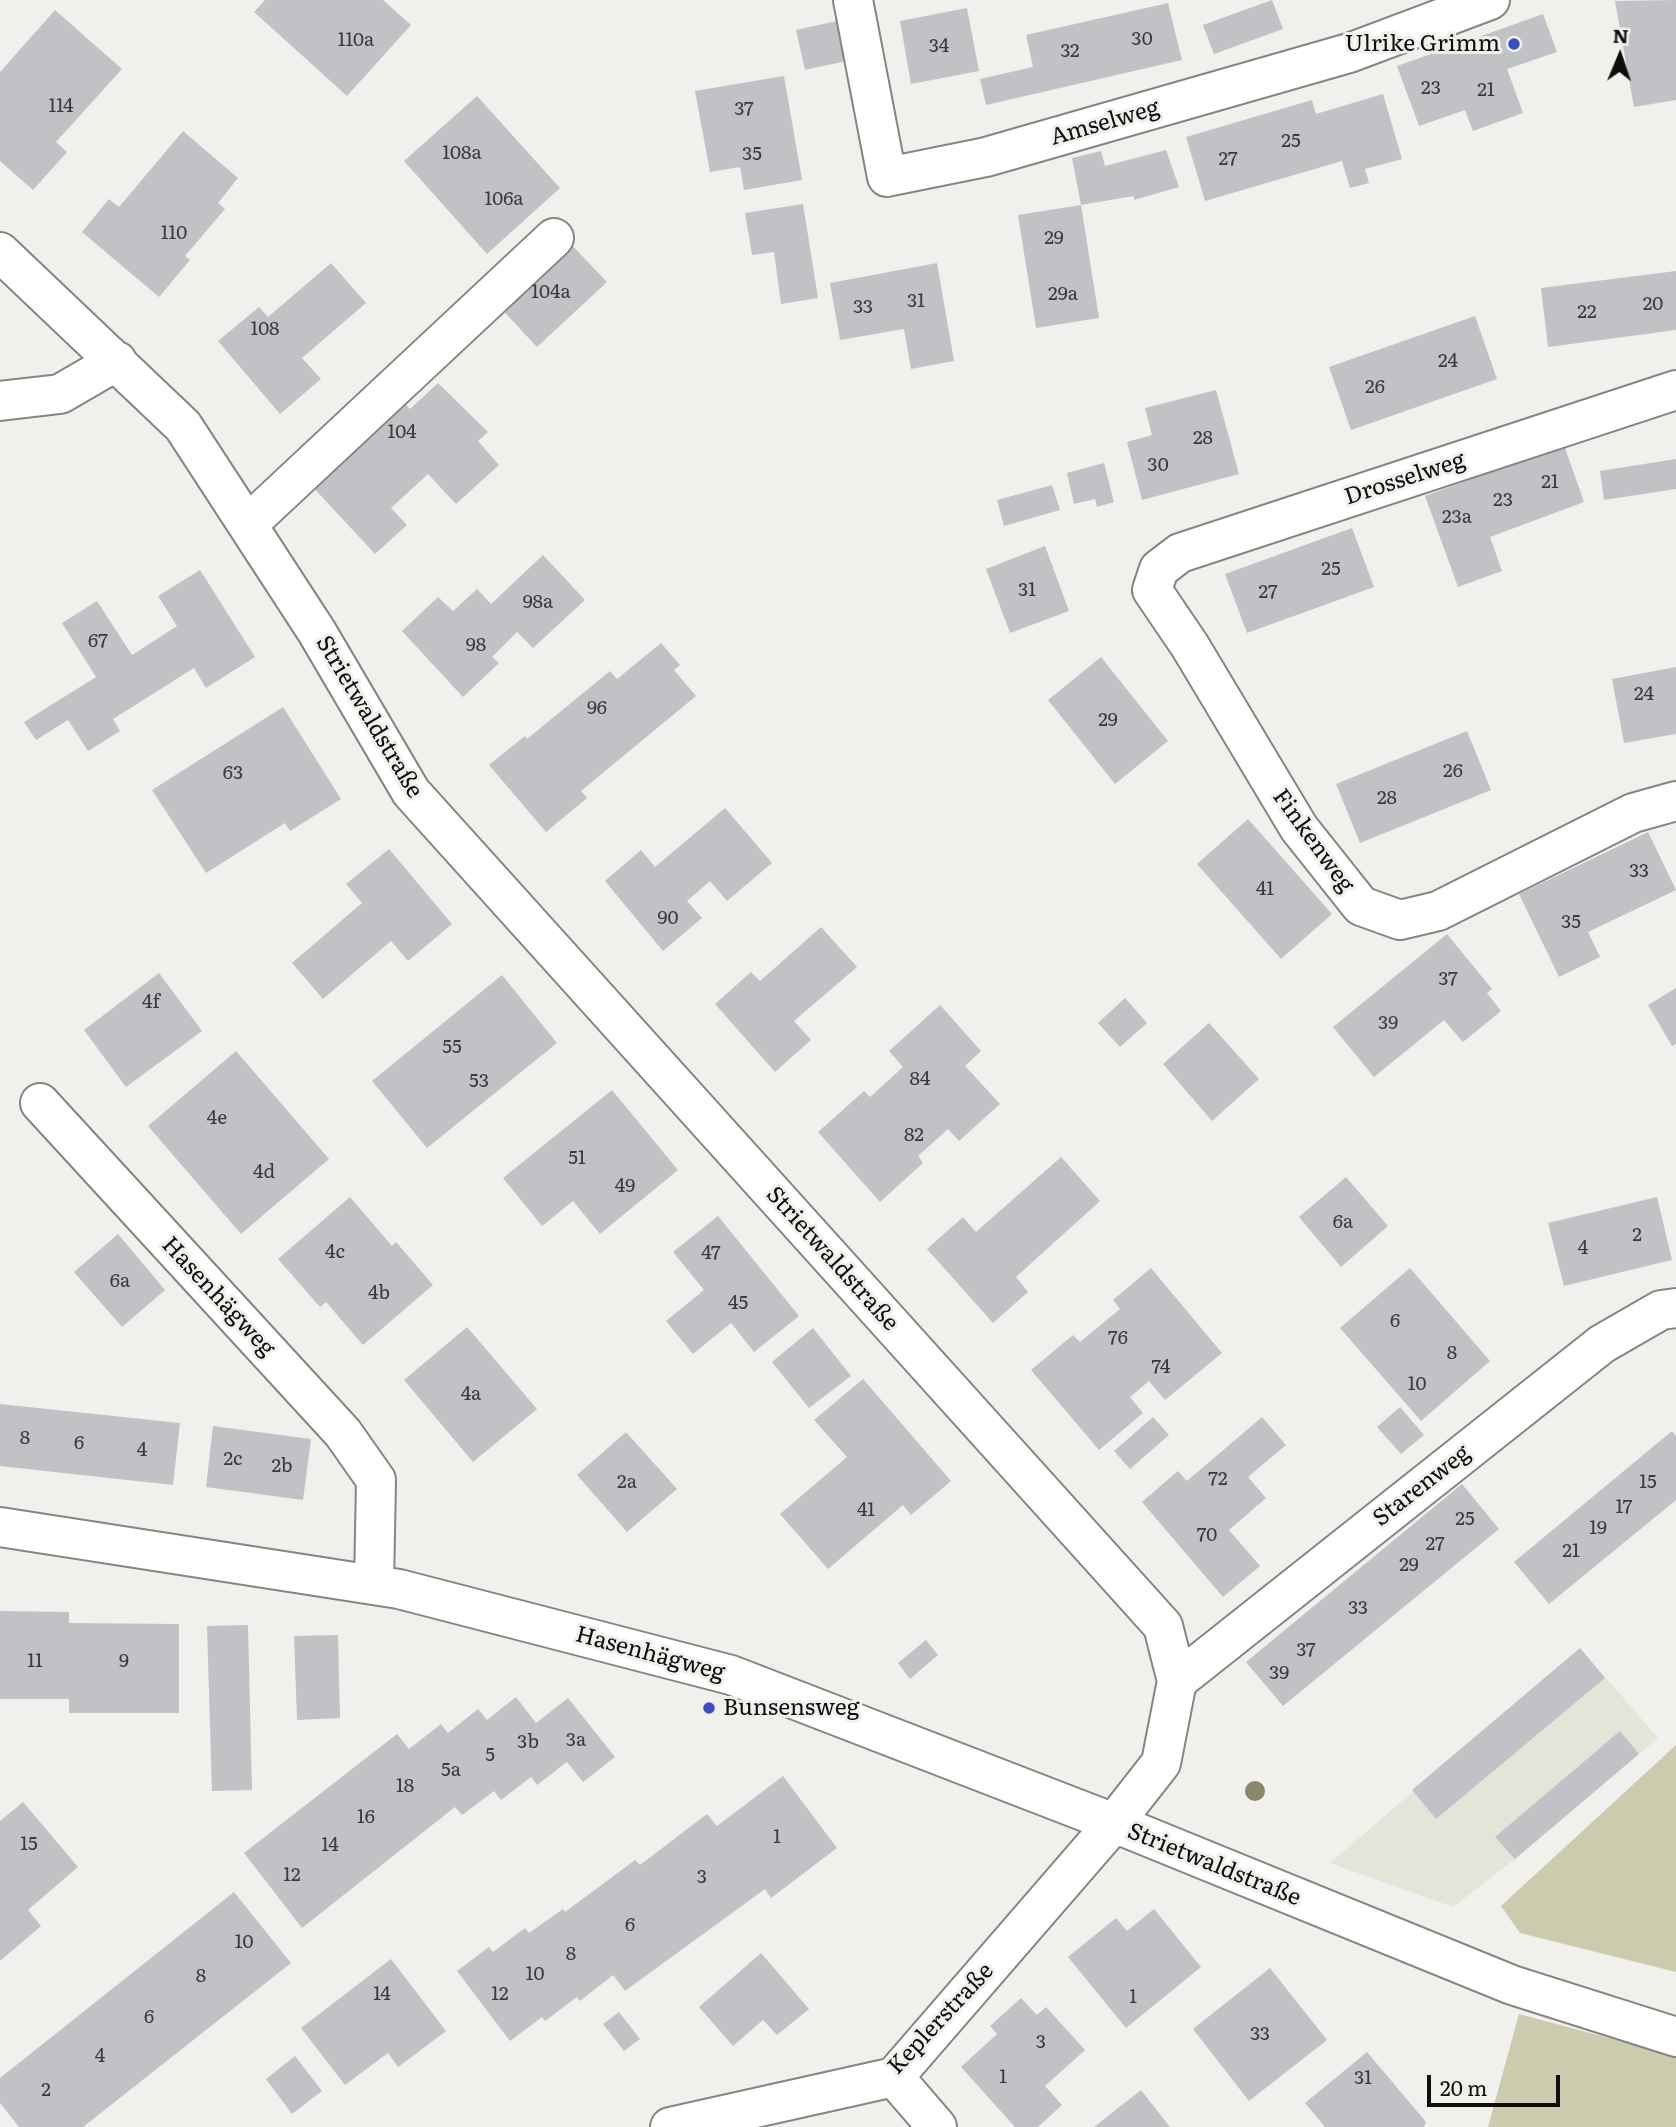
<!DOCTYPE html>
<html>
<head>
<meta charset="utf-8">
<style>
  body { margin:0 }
  #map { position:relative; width:1676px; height:2127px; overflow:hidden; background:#f0f0ec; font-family:Literata,serif }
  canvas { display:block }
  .north { position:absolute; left:1585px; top:21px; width:70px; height:70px; -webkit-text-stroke:5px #f0f0ec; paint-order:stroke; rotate:2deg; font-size:19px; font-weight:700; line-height:28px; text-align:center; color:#0e0e0d }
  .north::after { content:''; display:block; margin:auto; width:24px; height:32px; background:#0e0e0d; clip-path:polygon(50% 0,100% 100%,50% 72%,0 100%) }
  .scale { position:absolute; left:1427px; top:2075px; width:133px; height:32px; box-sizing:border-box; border:4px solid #0e0e0d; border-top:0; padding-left:9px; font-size:21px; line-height:24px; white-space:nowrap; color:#0e0e0d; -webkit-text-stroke:5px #f0f0ec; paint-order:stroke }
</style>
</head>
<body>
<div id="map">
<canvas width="1676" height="2127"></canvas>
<div class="north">N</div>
<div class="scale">20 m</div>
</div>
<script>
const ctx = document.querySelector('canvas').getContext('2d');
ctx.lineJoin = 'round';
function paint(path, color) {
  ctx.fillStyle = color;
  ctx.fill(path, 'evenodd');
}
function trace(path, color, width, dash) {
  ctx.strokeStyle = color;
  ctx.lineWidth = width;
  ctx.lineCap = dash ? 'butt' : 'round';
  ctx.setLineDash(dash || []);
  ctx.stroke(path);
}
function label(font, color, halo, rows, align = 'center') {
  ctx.font = font + ' Literata,serif';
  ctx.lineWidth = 6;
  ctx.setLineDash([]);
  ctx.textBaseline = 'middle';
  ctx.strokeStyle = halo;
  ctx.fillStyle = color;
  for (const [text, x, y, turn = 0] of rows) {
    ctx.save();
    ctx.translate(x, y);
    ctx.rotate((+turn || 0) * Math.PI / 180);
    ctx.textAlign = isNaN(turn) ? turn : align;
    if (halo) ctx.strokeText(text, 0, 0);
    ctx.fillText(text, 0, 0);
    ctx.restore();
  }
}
paint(new Path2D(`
  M 1580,1648 L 1658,1738 L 1639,1754 L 1515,1859 L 1453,1907 L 1330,1863 Z`), '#e5e4d9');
paint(new Path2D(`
  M 1676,1745 L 1676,1972 L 1520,1933 L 1501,1906 Z
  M 1519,2014 L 1676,2056 L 1676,2127 L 1488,2127 Z`), '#cdcbae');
paint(new Path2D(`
  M 265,0 L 383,0 L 411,25 L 347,96 L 254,12 Z
  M 1272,0 L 1283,29 L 1214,54 L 1203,25 Z
  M 1676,0 L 1676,100 L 1634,107 L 1615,1 Z
  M 1168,3 L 1182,60 L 986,105 L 980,79 L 1033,67 L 1026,35 Z
  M 967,8 L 979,71 L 911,84 L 900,21 Z
  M 55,10 L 122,69 L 56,142 L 67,152 L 33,190 L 0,161 L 0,72 Z
  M 1543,14 L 1557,52 L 1507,69 L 1523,113 L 1473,131 L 1465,110 L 1419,126 L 1397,66 Z
  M 837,21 L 846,61 L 805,70 L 796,30 Z
  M 784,76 L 802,180 L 744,190 L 740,167 L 710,172 L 695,91 Z
  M 1383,94 L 1402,159 L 1365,169 L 1369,183 L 1350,188 L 1342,161 L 1205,201 L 1186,137 L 1312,100 L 1316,114 Z
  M 477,96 L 560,188 L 487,254 L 404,161 Z
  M 183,131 L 238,178 L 218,203 L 225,209 L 185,256 L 190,260 L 159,297 L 82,232 L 109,199 L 119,207 Z
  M 1166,150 L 1179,187 L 1134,200 L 1134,196 L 1081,205 L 1072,158 L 1101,151 L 1105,166 Z
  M 803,204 L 818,298 L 781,304 L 774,252 L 752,255 L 745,213 Z
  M 1081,205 L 1099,318 L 1036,328 L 1018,215 Z
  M 564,237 L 607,282 L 537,347 L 495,302 Z
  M 331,263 L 366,303 L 302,358 L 321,379 L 280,414 L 218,341 L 259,307 L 268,317 Z
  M 937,263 L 954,361 L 911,369 L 904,329 L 840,340 L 830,283 Z
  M 1676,271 L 1676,330 L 1548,347 L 1541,288 Z
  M 1475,316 L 1497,379 L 1351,430 L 1329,367 Z
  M 438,383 L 488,432 L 478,441 L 499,465 L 456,504 L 428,474 L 391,508 L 407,525 L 375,554 L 311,485 L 402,401 L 410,409 Z
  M 1216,390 L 1239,474 L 1142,500 L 1127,442 L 1152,435 L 1145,408 Z
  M 1564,445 L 1584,502 L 1490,537 L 1502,571 L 1458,587 L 1425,496 Z
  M 1676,459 L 1676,489 L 1604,500 L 1600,471 Z
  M 1104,463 L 1114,502 L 1097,507 L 1095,499 L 1074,504 L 1067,473 Z
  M 1052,485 L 1060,510 L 1004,526 L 997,500 Z
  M 1352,528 L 1374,587 L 1247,633 L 1225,574 Z
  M 1045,546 L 1069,611 L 1010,633 L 986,569 Z
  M 543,555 L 585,600 L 533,648 L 517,632 L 492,657 L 499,663 L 463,697 L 402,631 L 438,597 L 453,611 L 477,589 L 491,604 Z
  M 200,570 L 255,657 L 206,688 L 194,668 L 113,719 L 120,731 L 88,751 L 68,720 L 36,740 L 24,722 L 96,677 L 62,623 L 97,601 L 132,655 L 177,626 L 158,596 Z
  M 661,643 L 680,665 L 674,670 L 696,696 L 581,791 L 587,798 L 546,832 L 489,765 L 525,736 L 527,739 L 610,671 L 617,679 Z
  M 1101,657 L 1168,741 L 1115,784 L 1048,700 Z
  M 1676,667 L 1676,734 L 1624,743 L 1612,679 Z
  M 283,707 L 341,799 L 290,831 L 285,823 L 206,873 L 152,790 Z
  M 1467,731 L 1491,790 L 1360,843 L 1336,784 Z
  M 725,808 L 772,863 L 727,901 L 710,881 L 687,901 L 702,918 L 663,951 L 605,881 L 641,850 L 655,867 Z
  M 1248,819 L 1332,914 L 1281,959 L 1197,864 Z
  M 1648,832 L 1676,890 L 1588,932 L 1600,957 L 1559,977 L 1519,894 Z
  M 389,849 L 452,924 L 408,961 L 391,941 L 323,999 L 292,963 L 362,903 L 346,884 Z
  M 821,927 L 857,967 L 794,1021 L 811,1040 L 775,1072 L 715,1004 L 751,972 L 760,981 Z
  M 1447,934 L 1492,989 L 1487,993 L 1501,1011 L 1463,1042 L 1444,1020 L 1374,1077 L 1333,1027 Z
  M 159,973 L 202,1031 L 126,1087 L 84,1030 Z
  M 502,975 L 557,1043 L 427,1148 L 372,1081 Z
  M 1676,988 L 1676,1044 L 1672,1046 L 1648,1005 Z
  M 1125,998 L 1147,1023 L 1120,1047 L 1098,1023 Z
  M 940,1005 L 981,1051 L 965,1066 L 1000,1104 L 959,1141 L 948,1129 L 918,1156 L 923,1163 L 880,1202 L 818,1132 L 864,1091 L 870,1097 L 903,1067 L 889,1051 Z
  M 1209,1023 L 1259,1079 L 1212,1121 L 1163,1064 Z
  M 236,1051 L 329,1159 L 241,1234 L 148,1126 Z
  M 612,1090 L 678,1170 L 600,1234 L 573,1201 L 542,1226 L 503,1178 Z
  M 1061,1157 L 1100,1201 L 1016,1277 L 1028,1292 L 993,1323 L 927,1249 L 963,1217 L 976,1232 Z
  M 1346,1177 L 1388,1226 L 1341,1267 L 1299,1217 Z
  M 350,1197 L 392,1246 L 396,1242 L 433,1285 L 363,1345 L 326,1302 L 320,1307 L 278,1259 Z
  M 1657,1197 L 1672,1260 L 1564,1286 L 1548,1223 Z
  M 718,1216 L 799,1316 L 754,1352 L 731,1323 L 693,1354 L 666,1321 L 704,1290 L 673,1252 Z
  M 118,1234 L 165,1290 L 122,1327 L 74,1272 Z
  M 1151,1268 L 1222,1353 L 1165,1400 L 1149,1381 L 1130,1397 L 1143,1413 L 1099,1450 L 1031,1370 L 1073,1335 L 1080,1342 L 1120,1309 L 1113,1300 Z
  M 1410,1268 L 1490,1361 L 1421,1421 L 1340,1328 Z
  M 467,1327 L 537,1409 L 473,1462 L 404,1380 Z
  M 813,1328 L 851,1376 L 809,1408 L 772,1362 Z
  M 863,1379 L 951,1481 L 911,1515 L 903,1505 L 828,1569 L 780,1514 L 847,1457 L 814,1420 Z
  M 0,1404 L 180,1423 L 173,1485 L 0,1466 Z
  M 1400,1407 L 1424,1435 L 1401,1454 L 1377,1427 Z
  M 1153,1417 L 1169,1435 L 1130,1469 L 1114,1451 Z
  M 1262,1417 L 1286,1445 L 1248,1477 L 1266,1498 L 1229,1530 L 1260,1566 L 1223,1597 L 1142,1502 L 1178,1471 L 1187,1481 Z
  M 213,1426 L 311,1439 L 303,1500 L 206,1487 Z
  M 1672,1431 L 1676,1436 L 1676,1500 L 1549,1604 L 1514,1562 Z
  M 626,1432 L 677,1489 L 627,1532 L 577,1475 Z
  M 1462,1484 L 1499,1529 L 1283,1706 L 1246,1662 Z
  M 0,1611 L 69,1612 L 69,1623 L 179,1624 L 179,1713 L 69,1713 L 69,1699 L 0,1699 Z
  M 248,1625 L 252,1790 L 212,1791 L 207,1626 Z
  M 338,1635 L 340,1718 L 297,1720 L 294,1636 Z
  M 926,1640 L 938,1655 L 910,1679 L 898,1663 Z
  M 1580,1648 L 1605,1678 L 1436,1819 L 1412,1790 Z
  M 516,1697 L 536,1723 L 568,1698 L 615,1757 L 583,1782 L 567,1762 L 537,1785 L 531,1777 L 501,1800 L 494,1791 L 462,1815 L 455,1807 L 302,1928 L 244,1853 L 397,1734 L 409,1749 L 441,1724 L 448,1733 L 478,1709 L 487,1720 Z
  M 1620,1731 L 1639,1754 L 1515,1859 L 1495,1837 Z
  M 783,1776 L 837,1848 L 771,1898 L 765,1889 L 625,1991 L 613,1975 L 580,2001 L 577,1997 L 545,2021 L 542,2017 L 510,2041 L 457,1971 L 489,1947 L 493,1952 L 525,1928 L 529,1933 L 563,1909 L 565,1912 L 635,1860 L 640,1865 L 707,1814 L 717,1826 Z
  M 23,1802 L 78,1867 L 28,1910 L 41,1926 L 0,1961 L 0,1821 Z
  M 234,1892 L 291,1963 L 83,2127 L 19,2127 L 0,2103 L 0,2078 Z
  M 1154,1909 L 1201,1967 L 1126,2028 L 1068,1957 L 1116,1918 L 1127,1931 Z
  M 761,1953 L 809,2009 L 777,2035 L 763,2020 L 733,2046 L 699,2007 Z
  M 391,1959 L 446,2031 L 398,2067 L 388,2053 L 345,2085 L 301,2028 Z
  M 1270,1968 L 1327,2040 L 1249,2101 L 1193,2029 Z
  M 1021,1998 L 1037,2015 L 1046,2007 L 1085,2050 L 1045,2086 L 1062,2105 L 1038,2127 L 1015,2127 L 961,2067 L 997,2034 L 990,2026 Z
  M 619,2012 L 640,2039 L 624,2051 L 603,2024 Z
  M 1367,2052 L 1426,2122 L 1424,2127 L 1325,2127 L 1305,2103 Z
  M 295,2056 L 322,2091 L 292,2114 L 266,2079 Z
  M 1141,2090 L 1170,2127 L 1094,2127 Z`), '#c1c2c6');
const minor = new Path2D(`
  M 853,0 L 887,177 L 986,157 L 1349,53 L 1490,0
  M 0,252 L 183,426 L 317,632 L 411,792 L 1163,1626 L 1177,1681 L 1161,1763 L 1114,1823 L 894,2077 L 670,2127
  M 1676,390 L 1180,553 L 1159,569 L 1152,590 L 1190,646 L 1299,828 L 1361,906 L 1400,920 L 1438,911 L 1633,813 L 1676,801
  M 0,401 L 60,394 L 117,361
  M 248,524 L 554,238
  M 40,1103 L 343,1433 L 376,1480 L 374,1585
  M 0,1527 L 399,1589 L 731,1675 L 1114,1823 L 1512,1985 L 1676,2037
  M 1177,1681 L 1602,1344 L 1661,1310 L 1676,1308
  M 894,2077 L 937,2127`);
trace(minor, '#868582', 42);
trace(minor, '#fff', 38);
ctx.fillStyle = '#8a886a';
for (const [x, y] of [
  [1255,1791]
]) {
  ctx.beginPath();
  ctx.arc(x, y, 10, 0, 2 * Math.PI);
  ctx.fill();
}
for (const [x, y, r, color] of [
  [1514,44,7,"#3c4ec1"],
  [709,1708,7,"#3c4ec1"]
]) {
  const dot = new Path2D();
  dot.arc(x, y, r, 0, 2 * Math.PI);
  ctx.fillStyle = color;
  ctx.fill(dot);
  trace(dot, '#f0f0ec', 2.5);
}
label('19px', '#3b3b3b', null, [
  ["30",1142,39],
  ["110a",356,40],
  ["34",939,46],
  ["32",1070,51],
  ["23",1431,88],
  ["21",1486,90],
  ["114",61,106],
  ["37",744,109],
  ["25",1291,141],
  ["108a",462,153],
  ["35",752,154],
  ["27",1228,159],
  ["106a",504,199],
  ["110",174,233],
  ["29",1054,238],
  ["104a",551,292],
  ["29a",1063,294],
  ["31",916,301],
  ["20",1653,304],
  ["33",863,307],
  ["22",1587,312],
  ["108",265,329],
  ["24",1448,361],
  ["26",1375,387],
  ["104",402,432],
  ["28",1203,438],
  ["30",1158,465],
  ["21",1550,482],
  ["23",1503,500],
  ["23a",1457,517],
  ["25",1331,569],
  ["31",1027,590],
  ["27",1268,592],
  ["98a",538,602],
  ["67",98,641],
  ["98",476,645],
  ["24",1644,694],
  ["96",597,708],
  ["29",1108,720],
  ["26",1453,771],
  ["63",233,773],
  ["28",1387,798],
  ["33",1639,871],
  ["41",1265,889],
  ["90",668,918],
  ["35",1571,922],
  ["37",1448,979],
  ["4f",151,1002],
  ["39",1388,1023],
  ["55",452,1047],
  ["84",920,1079],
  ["53",479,1081],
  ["4e",217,1118],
  ["82",914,1135],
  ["51",577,1158],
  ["4d",264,1172],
  ["49",625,1186],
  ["6a",1343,1222],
  ["2",1637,1235],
  ["4",1583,1248],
  ["4c",335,1252],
  ["47",711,1253],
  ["6a",120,1281],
  ["4b",379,1293],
  ["45",738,1303],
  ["6",1395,1321],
  ["76",1118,1338],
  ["8",1452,1353],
  ["74",1161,1367],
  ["10",1417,1384],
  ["4a",471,1394],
  ["8",25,1438],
  ["6",79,1443],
  ["4",142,1450],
  ["2c",233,1459],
  ["2b",282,1466],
  ["72",1218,1479],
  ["2a",627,1482],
  ["15",1648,1482],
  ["17",1624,1507],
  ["41",866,1510],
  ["25",1465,1519],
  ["19",1598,1528],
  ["70",1207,1535],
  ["27",1435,1544],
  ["21",1571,1551],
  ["29",1409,1565],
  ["33",1358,1608],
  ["37",1306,1650],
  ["11",35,1661],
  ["9",124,1661],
  ["39",1279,1673],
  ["3a",576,1740],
  ["3b",528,1742],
  ["5",490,1755],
  ["5a",451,1770],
  ["18",405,1786],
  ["16",366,1817],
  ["1",777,1837],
  ["15",29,1844],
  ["14",330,1845],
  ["12",292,1875],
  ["3",702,1877],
  ["6",630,1925],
  ["10",244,1942],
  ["8",571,1954],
  ["10",535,1974],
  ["8",201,1976],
  ["14",382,1994],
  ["12",500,1994],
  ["1",1133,1997],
  ["6",149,2017],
  ["33",1260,2034],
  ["3",1041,2042],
  ["4",100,2056],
  ["1",1003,2077],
  ["31",1363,2078],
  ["2",46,2090]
]);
label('23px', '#0e0e0d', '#f0f0ec', [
  ["Ulrike Grimm",1500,44],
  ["Bunsensweg",723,1708,"left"]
], 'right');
label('23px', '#0e0e0d', '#f0f0ec', [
  ["Amselweg",1105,123,-16],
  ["Drosselweg",1405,479,-18],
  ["Strietwaldstraße",369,717,59],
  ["Finkenweg",1313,841,54],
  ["Strietwaldstraße",832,1259,48],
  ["Hasenhägweg",218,1297,47],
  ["Starenweg",1422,1486,-38],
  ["Hasenhägweg",650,1654,15],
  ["Strietwaldstraße",1214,1865,22],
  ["Keplerstraße",941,2019,-47]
]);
</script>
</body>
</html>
